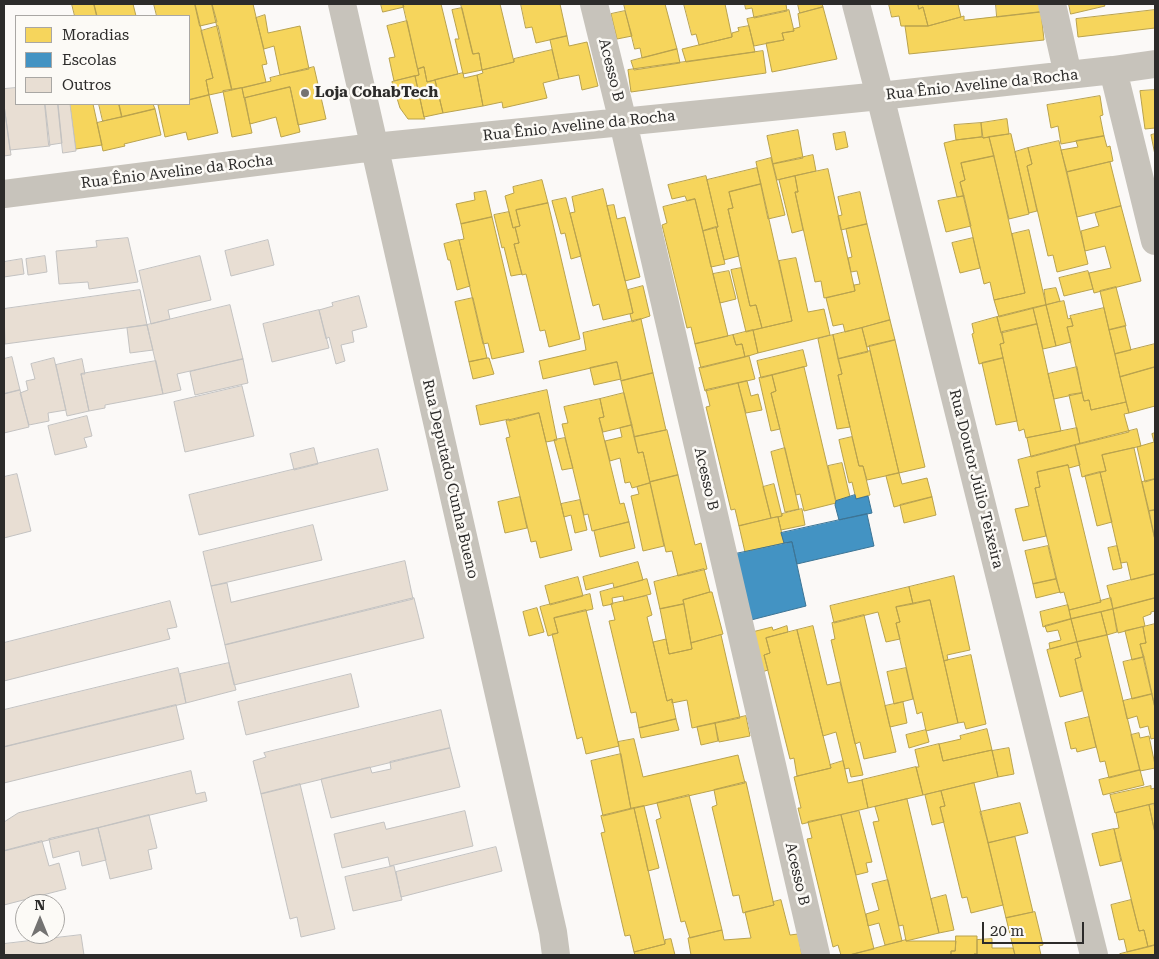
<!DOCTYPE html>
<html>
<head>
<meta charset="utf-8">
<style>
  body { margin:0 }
  #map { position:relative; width:1159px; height:959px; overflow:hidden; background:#fbf9f7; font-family:"Roboto Serif",serif }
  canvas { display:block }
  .frame { position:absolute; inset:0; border:5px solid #2c2b2a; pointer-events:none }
  .legend { position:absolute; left:15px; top:15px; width:175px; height:90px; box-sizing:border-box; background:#fcfaf6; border:1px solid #a9a7a4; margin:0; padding:6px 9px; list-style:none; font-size:15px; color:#2c2b2a }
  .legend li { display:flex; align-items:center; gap:10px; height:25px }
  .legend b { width:25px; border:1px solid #a9a7a4 }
  .north { position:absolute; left:15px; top:894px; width:50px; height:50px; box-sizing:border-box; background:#fcfaf6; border:1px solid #a9a7a4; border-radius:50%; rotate:0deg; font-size:14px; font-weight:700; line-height:20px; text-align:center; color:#2c2b2a }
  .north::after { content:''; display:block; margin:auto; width:18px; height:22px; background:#747372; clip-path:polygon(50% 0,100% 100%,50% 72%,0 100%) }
  .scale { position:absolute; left:982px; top:922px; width:102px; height:22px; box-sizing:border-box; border:2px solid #2c2b2a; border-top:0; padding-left:6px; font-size:15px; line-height:18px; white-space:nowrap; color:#2c2b2a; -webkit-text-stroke:4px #fcfaf6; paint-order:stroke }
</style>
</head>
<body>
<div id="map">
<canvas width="1159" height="959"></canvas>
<div class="frame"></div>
<ul class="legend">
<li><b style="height:14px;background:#f6d55c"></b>Moradias</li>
<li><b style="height:14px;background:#4393c3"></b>Escolas</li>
<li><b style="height:14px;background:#e8ded3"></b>Outros</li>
</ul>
<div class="north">N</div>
<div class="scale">20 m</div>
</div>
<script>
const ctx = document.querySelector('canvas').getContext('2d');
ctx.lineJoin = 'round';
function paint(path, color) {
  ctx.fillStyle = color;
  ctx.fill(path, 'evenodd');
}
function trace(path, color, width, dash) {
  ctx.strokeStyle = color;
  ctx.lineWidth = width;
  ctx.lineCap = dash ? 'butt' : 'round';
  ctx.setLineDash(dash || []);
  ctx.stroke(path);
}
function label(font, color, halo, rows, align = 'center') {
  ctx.font = font + ' "Roboto Serif",serif';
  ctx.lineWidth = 5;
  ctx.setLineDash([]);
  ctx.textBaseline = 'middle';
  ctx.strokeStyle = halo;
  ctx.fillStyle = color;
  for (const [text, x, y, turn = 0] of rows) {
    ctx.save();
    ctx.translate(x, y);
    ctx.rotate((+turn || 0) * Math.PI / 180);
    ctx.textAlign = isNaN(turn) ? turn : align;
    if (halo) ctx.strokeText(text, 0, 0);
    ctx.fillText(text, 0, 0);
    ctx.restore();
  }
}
const homes = new Path2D(`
  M 72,4 L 94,4 L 97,16 L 75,16 Z
  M 94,4 L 133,4 L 136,16 L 97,16 Z
  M 154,4 L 195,4 L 213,78 L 206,80 L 209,95 L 189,100 L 189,16 L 157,16 Z
  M 195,4 L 212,4 L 217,22 L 200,26 Z
  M 212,4 L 253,4 L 267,64 L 262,65 L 266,82 L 232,90 Z
  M 381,4 L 403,4 L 404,7 L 383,12 Z
  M 403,4 L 441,4 L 458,74 L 427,82 L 424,67 L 418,69 Z
  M 461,4 L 500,4 L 514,62 L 482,70 L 479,53 L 473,54 Z
  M 521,4 L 560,4 L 567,36 L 536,43 L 532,27 L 526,28 Z
  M 624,4 L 665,4 L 677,49 L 642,58 L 640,48 L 635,49 Z
  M 684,4 L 725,4 L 732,37 L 699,45 L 696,34 L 692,35 Z
  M 745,4 L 786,4 L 787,11 L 754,18 L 752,8 L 746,9 Z
  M 798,4 L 822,4 L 823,7 L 800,13 Z
  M 889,4 L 918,4 L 919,9 L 923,7 L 928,26 L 901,26 L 899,16 L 892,17 Z
  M 918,4 L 958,4 L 961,17 L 928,26 L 923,7 L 919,9 Z
  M 996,4 L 1039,4 L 1041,12 L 997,17 Z
  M 1069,4 L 1104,4 L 1105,6 L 1071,14 Z
  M 823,7 L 837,59 L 772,72 L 766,43 L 784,40 L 782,33 L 794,31 L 793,29 L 800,27 L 798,14 Z
  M 462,8 L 473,54 L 479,53 L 482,70 L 463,74 L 455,39 L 459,39 L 452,10 Z
  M 789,10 L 794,31 L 782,33 L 784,40 L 754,46 L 747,19 Z
  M 1155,10 L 1155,28 L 1078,37 L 1076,19 Z
  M 625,11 L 632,36 L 617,39 L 611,14 Z
  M 1041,12 L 1044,40 L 909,54 L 905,26 L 928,26 L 964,16 L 964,20 Z
  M 265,15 L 268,33 L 300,26 L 309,69 L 280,75 L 274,46 L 264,49 L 256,18 Z
  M 407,21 L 419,75 L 394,81 L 389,58 L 395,57 L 387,26 Z
  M 218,26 L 232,90 L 209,95 L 206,80 L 213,78 L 201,31 Z
  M 749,26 L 755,52 L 686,62 L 682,49 L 732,37 L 732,33 L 739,31 L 738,28 Z
  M 567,36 L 569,46 L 587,42 L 598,86 L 582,90 L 579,75 L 559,79 L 550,40 Z
  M 677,49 L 680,63 L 634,70 L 631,61 Z
  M 552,50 L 559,79 L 543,83 L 547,98 L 503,108 L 502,102 L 483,106 L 477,75 L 483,73 L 482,70 L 514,62 L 514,59 Z
  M 763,51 L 766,73 L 631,92 L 628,70 Z
  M 314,67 L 326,119 L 298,125 L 290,87 L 244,98 L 242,88 L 271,81 L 270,78 Z
  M 424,67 L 427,82 L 435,80 L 443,113 L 424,117 L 415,76 L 419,75 L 418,69 Z
  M 463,73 L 464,78 L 477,75 L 483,106 L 443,113 L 435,80 Z
  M 415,76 L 424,117 L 425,119 L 408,119 L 400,108 L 392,82 Z
  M 290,87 L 300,132 L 281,137 L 276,117 L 250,124 L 245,98 Z
  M 242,88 L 252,133 L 232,137 L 223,91 Z
  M 1155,90 L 1155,128 L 1145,129 L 1140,91 Z
  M 209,95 L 218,133 L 188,140 L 186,132 L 165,137 L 158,105 L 163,104 L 189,104 L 189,100 Z
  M 1100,96 L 1103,115 L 1100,116 L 1104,136 L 1061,144 L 1058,126 L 1051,128 L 1047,105 Z
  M 70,104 L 93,104 L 102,145 L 76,149 Z
  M 99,104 L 119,104 L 122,117 L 103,121 Z
  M 119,104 L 153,104 L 155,109 L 122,117 Z
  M 155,109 L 161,135 L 124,144 L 125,146 L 103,151 L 97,123 Z
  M 1007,119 L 1009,134 L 983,138 L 981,123 Z
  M 981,123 L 982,137 L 956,140 L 954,125 Z
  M 798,130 L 803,158 L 773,164 L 767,136 Z
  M 845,132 L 848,147 L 836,150 L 833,134 Z
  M 1011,134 L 1029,214 L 1009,219 L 989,137 Z
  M 1155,134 L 1155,155 L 1151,135 Z
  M 1104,136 L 1107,147 L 1110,146 L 1113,161 L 1067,172 L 1061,150 L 1078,147 L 1076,141 Z
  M 982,137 L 983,138 L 989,137 L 994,156 L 961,163 L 965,180 L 960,182 L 964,196 L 957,197 L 944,143 L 956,140 Z
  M 1059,141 L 1088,264 L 1057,272 L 1053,255 L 1048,256 L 1027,166 L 1032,164 L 1028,148 Z
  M 1028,148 L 1032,164 L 1027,166 L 1037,211 L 1029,213 L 1015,152 Z
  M 813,155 L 816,171 L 777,180 L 773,164 Z
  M 994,156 L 1025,293 L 994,300 L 990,282 L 984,284 L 960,182 L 965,180 L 961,163 Z
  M 771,158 L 785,215 L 768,219 L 756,162 Z
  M 1110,162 L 1121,206 L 1077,217 L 1067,172 Z
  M 757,168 L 761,184 L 729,192 L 733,208 L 728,209 L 739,256 L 724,260 L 716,227 L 718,227 L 707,180 Z
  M 828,169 L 855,291 L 824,298 L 821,281 L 815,282 L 795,192 L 798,192 L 795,176 Z
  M 706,176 L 718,227 L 703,231 L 695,199 L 687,201 L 685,196 L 672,199 L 668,185 Z
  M 795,176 L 798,192 L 795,192 L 803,230 L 792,233 L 779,180 Z
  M 542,180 L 548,203 L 516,210 L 520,226 L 513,228 L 505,196 L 514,193 L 513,187 Z
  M 761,184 L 792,321 L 762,328 L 756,305 L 750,306 L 728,209 L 733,208 L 729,192 Z
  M 603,189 L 633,313 L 603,320 L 599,304 L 593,306 L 570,213 L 575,212 L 572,197 Z
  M 486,191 L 492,217 L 461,224 L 456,204 L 475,200 L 474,193 Z
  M 860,192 L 867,224 L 841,230 L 838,216 L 842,215 L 838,197 Z
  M 964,196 L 971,226 L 946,232 L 938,201 Z
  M 566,198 L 581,256 L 571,259 L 565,233 L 561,234 L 552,201 Z
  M 695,199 L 728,336 L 695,344 L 691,327 L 687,328 L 662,225 L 667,223 L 663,207 Z
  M 548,203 L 580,339 L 549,347 L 545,330 L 540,331 L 526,274 L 522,275 L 514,244 L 519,243 L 515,227 L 520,226 L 516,210 Z
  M 614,205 L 617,219 L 625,217 L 640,277 L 625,281 L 607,206 Z
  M 1121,206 L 1141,281 L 1094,293 L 1089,273 L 1111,268 L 1105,246 L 1085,251 L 1081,231 L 1099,226 L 1095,213 Z
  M 509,212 L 513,228 L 515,227 L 519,243 L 514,244 L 522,274 L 511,276 L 504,247 L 502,248 L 494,215 Z
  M 492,217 L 524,352 L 492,359 L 488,343 L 483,344 L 459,240 L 464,239 L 461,224 Z
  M 867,224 L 890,320 L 845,332 L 843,324 L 833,326 L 826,298 L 855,291 L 854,285 L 860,284 L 857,271 L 851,272 L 848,258 L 852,257 L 846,229 Z
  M 716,227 L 725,264 L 711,267 L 703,231 Z
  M 1029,230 L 1046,305 L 999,317 L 994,300 L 1025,293 L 1012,234 Z
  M 973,238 L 980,268 L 960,273 L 952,243 Z
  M 459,240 L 470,286 L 457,290 L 450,260 L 448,260 L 444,244 Z
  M 796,258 L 808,312 L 824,309 L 830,335 L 758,353 L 753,330 L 792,321 L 779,261 Z
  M 741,268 L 750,306 L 756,305 L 762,328 L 746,332 L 731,270 Z
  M 729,271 L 736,299 L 720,303 L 713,274 Z
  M 1088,271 L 1093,289 L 1064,296 L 1059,278 Z
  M 643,286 L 650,316 L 632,322 L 630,314 L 633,313 L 628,290 Z
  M 1116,287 L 1126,326 L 1109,330 L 1100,291 Z
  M 1056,288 L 1060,301 L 1046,305 L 1044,290 Z
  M 473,298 L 487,358 L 469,362 L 455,302 Z
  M 1064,301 L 1068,319 L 1071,318 L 1073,326 L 1067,327 L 1071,342 L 1056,346 L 1046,305 Z
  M 1046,305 L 1056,346 L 1043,349 L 1033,308 Z
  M 1033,308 L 1037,324 L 1001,333 L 997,317 Z
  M 1104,308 L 1126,402 L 1091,410 L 1089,400 L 1084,401 L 1067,327 L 1073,326 L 1070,316 Z
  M 997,317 L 1004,343 L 1000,344 L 1003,358 L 979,364 L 972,334 L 974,333 L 972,324 Z
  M 641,319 L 653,373 L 621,381 L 617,362 L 543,379 L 539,361 L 586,350 L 583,333 Z
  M 890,320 L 895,340 L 867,347 L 862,328 Z
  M 1037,324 L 1061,431 L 1026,438 L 1024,429 L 1019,431 L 1000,344 L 1004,343 L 1002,332 Z
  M 1125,326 L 1131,350 L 1115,354 L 1109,330 Z
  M 862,328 L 868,352 L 838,359 L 833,335 Z
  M 753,330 L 758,353 L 745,357 L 742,344 L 736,345 L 733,335 Z
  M 733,335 L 736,345 L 742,344 L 745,357 L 701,368 L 695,344 Z
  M 833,335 L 842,374 L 838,375 L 850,427 L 837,429 L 818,339 Z
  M 895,340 L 925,467 L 899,473 L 869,346 Z
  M 1155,344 L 1155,367 L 1120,377 L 1115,354 Z
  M 803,350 L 807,366 L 761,378 L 757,361 Z
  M 870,351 L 899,473 L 867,480 L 863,466 L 859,466 L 838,375 L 842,374 L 838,359 Z
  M 749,356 L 755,379 L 705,391 L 699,368 Z
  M 487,358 L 489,358 L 494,374 L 473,379 L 469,362 Z
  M 1003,358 L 1017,421 L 996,425 L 982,363 Z
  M 617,362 L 621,379 L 594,385 L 590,368 Z
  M 804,367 L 836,503 L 804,511 L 800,494 L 796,495 L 771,393 L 776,391 L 772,375 Z
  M 1077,367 L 1082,393 L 1054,399 L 1048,374 Z
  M 1155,367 L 1155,406 L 1129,413 L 1120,377 Z
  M 653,373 L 666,430 L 634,437 L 621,381 Z
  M 772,375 L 776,391 L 771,393 L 780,429 L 771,431 L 759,378 Z
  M 747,381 L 751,396 L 758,394 L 762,410 L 746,413 L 738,383 Z
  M 738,383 L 771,518 L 739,526 L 735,509 L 731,510 L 706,407 L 710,406 L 706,390 Z
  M 547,390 L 557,440 L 546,442 L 539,413 L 509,421 L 509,419 L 480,425 L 476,406 Z
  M 624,393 L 632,425 L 603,432 L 599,418 L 604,417 L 600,399 Z
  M 1082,393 L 1084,401 L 1089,400 L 1091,410 L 1126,402 L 1129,413 L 1124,414 L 1129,432 L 1080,444 L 1069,395 Z
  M 600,399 L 604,417 L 599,418 L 620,504 L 624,503 L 629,522 L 592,531 L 588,514 L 584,515 L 562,424 L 568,423 L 564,407 Z
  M 539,413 L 572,550 L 540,558 L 536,541 L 531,542 L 506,438 L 510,437 L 506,421 Z
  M 632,425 L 638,453 L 643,452 L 650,483 L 632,488 L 630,482 L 625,483 L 620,458 L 610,461 L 605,441 L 622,437 L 620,428 Z
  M 1077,428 L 1080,444 L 1031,457 L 1027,438 Z
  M 1137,429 L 1141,446 L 1102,455 L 1106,471 L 1082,477 L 1075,445 Z
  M 667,430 L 678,475 L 650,482 L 643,452 L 638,453 L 634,437 Z
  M 1155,433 L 1155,479 L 1145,482 L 1137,447 L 1154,442 L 1152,434 Z
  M 852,437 L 859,466 L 863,466 L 870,495 L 856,499 L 852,482 L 849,483 L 839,440 Z
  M 565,438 L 573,468 L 562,470 L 554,440 Z
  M 1075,445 L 1080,465 L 1069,468 L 1068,465 L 1037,472 L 1040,487 L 1035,488 L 1046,536 L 1023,541 L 1015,509 L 1029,506 L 1018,460 Z
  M 785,448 L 799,509 L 785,512 L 771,452 Z
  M 1134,448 L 1155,540 L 1155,574 L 1131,580 L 1127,562 L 1121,563 L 1100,472 L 1106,471 L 1102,455 Z
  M 842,463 L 850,497 L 836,501 L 828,466 Z
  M 1068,465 L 1101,602 L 1069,610 L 1064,592 L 1060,593 L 1035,488 L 1040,487 L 1037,472 Z
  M 1100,472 L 1112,522 L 1097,526 L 1085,476 Z
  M 899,473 L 902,484 L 927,478 L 932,497 L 894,507 L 886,476 Z
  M 678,475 L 695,545 L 701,543 L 707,569 L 678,576 L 672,551 L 666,552 L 650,482 Z
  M 1155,479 L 1155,510 L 1149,511 L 1142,482 Z
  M 650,483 L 664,546 L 643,551 L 631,496 L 639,494 L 637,487 Z
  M 774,484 L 782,516 L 771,518 L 763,487 Z
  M 520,497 L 527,528 L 505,533 L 498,502 Z
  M 932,497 L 936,515 L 904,523 L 900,505 Z
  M 580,500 L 587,530 L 575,533 L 571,515 L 564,517 L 561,504 Z
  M 802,509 L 805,525 L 781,530 L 778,517 L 782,516 L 782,514 Z
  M 1155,510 L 1155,540 L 1149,511 Z
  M 778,517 L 784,543 L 745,552 L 739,526 Z
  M 629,522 L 635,548 L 600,557 L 594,531 Z
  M 1048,546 L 1056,579 L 1033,584 L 1025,551 Z
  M 1117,546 L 1122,568 L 1113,570 L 1108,548 Z
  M 638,562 L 643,580 L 614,588 L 613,583 L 586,590 L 583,577 Z
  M 704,569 L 710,592 L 683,600 L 684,604 L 660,609 L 654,582 Z
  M 1155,574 L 1155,598 L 1113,609 L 1107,586 Z
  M 954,576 L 970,650 L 947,655 L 948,660 L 944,661 L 930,600 L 913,604 L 909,587 Z
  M 578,577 L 583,596 L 550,605 L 545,586 Z
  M 647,579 L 651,594 L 624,601 L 623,596 L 612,598 L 613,604 L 603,606 L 600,592 Z
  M 1056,579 L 1060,592 L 1036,598 L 1033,584 Z
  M 909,587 L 913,604 L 896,607 L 900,622 L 896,623 L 900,639 L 886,642 L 878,612 L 834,623 L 830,606 Z
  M 710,592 L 712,592 L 723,634 L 691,643 L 683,600 Z
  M 590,594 L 593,609 L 554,618 L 558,633 L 548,636 L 540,607 Z
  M 647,596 L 652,615 L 647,617 L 653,642 L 667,701 L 672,699 L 676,719 L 639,728 L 636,712 L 631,713 L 609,621 L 615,620 L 611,604 Z
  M 1111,598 L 1113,609 L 1071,619 L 1069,610 L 1101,602 L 1100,601 Z
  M 1155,598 L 1155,611 L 1151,612 L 1151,614 L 1143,617 L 1145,626 L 1118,633 L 1113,609 Z
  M 930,600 L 958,723 L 926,731 L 922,712 L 917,714 L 896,623 L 900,622 L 896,607 Z
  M 684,604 L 692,649 L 669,654 L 660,609 Z
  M 1068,605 L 1071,619 L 1043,627 L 1040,612 Z
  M 537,608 L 544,632 L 529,636 L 523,612 Z
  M 1113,609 L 1117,632 L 1107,635 L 1101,612 Z
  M 586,610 L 619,746 L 586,754 L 582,737 L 577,739 L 552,634 L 558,633 L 554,618 Z
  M 1101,612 L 1107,635 L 1077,642 L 1071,619 Z
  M 864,615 L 896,752 L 864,759 L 860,742 L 855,744 L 831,640 L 835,639 L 832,623 Z
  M 1071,619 L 1077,642 L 1050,649 L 1049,643 L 1061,640 L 1058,630 L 1047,632 L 1045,626 Z
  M 1155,624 L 1155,708 L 1140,644 L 1146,643 L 1143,627 Z
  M 787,626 L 788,632 L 766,638 L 770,653 L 764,655 L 768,670 L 762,672 L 752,632 L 772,627 L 773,630 Z
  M 813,626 L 827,685 L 840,682 L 863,775 L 851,777 L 849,768 L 845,769 L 836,732 L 823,736 L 797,630 Z
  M 1143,627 L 1146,643 L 1140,644 L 1144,657 L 1132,660 L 1125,631 Z
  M 797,630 L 831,768 L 797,776 L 794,758 L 790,759 L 764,655 L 770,653 L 766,638 Z
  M 721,635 L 740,718 L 692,728 L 687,700 L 672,703 L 672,699 L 667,701 L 653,642 L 666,639 L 669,654 L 692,649 L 691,643 Z
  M 1107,635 L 1140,770 L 1109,778 L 1105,761 L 1100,762 L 1075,659 L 1081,657 L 1077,642 Z
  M 1077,642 L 1081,657 L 1075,659 L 1082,691 L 1060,697 L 1047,650 Z
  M 971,655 L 986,724 L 966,729 L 964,722 L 958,723 L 944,661 Z
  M 1144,657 L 1152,694 L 1132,699 L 1123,662 Z
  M 906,668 L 913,699 L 894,704 L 887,672 Z
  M 1152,694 L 1155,708 L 1155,738 L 1151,739 L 1148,726 L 1140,728 L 1137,716 L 1127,719 L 1123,701 Z
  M 903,702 L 907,723 L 890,727 L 885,706 Z
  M 746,716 L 750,736 L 719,742 L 715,723 Z
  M 1089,717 L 1096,747 L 1077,752 L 1076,748 L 1071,749 L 1065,723 Z
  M 676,719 L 679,730 L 641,738 L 639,728 Z
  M 715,723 L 718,741 L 701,745 L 697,727 Z
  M 987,729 L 992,750 L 943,761 L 939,744 L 961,739 L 960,736 Z
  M 926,730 L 929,742 L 909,748 L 906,735 Z
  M 1139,733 L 1140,738 L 1149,736 L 1155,765 L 1155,768 L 1140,771 L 1131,735 Z
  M 634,739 L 643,777 L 738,755 L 745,783 L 631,809 L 618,742 Z
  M 939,744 L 943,761 L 992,750 L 998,777 L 923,795 L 916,767 L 919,767 L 915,750 Z
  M 1009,748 L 1014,774 L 998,777 L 992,751 Z
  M 621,754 L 631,809 L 603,816 L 591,761 Z
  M 843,761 L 848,783 L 862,780 L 868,808 L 802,824 L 798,808 L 801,808 L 794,777 L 831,768 L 830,765 Z
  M 916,767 L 923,795 L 868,808 L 862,780 Z
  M 1140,770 L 1144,785 L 1103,795 L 1099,780 Z
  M 746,782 L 774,905 L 743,913 L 739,895 L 733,896 L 712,807 L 717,805 L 714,790 Z
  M 974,783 L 1003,905 L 971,913 L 967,897 L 962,898 L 940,807 L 945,806 L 941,791 Z
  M 1151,786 L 1151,789 L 1155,788 L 1155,803 L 1115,813 L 1110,795 Z
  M 941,791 L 945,806 L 940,807 L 944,822 L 932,825 L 925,795 Z
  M 689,795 L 722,930 L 690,938 L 685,921 L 681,922 L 656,820 L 661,818 L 657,803 Z
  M 907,799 L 939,933 L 906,941 L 903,925 L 899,926 L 873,822 L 879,821 L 875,807 Z
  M 1020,803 L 1028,833 L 988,843 L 980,812 Z
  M 1154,804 L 1155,809 L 1155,833 L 1149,805 Z
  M 1149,805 L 1155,833 L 1155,945 L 1148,947 L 1144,930 L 1139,931 L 1114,829 L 1119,828 L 1116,813 Z
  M 644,806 L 659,868 L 648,871 L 634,808 Z
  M 634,808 L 665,944 L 634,952 L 630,935 L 625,936 L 601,833 L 605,832 L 601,816 Z
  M 859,811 L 872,862 L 866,863 L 868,872 L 856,875 L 841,815 Z
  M 841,815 L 874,949 L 849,955 L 841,955 L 838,945 L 833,947 L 807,839 L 812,838 L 808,822 Z
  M 1114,829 L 1121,861 L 1100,866 L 1092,834 Z
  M 1015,837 L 1033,912 L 1006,918 L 988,843 Z
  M 888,880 L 902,941 L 885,945 L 879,923 L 868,926 L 866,914 L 879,910 L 872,884 Z
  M 946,895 L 954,930 L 939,933 L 931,899 Z
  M 781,900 L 790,935 L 798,934 L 802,955 L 691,955 L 688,938 L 722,930 L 724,940 L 751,938 L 745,912 L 774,905 L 773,902 Z
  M 1131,900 L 1139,931 L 1144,930 L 1148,947 L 1127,952 L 1124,939 L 1119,940 L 1111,905 Z
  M 1035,912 L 1043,945 L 1039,946 L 1041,955 L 1015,955 L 1006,918 Z
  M 956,936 L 977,936 L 977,954 L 974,954 L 974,955 L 951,955 L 951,951 L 955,951 Z
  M 671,939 L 675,955 L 635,955 L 634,952 L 665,944 L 665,940 Z
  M 992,939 L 992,948 L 1013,948 L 1015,955 L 974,955 L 974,954 L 977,954 L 977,940 Z
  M 906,940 L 906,941 L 956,941 L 955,951 L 951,951 L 951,955 L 850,955 Z
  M 1155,945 L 1155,955 L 1121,955 L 1120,954 Z`);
paint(homes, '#f6d55c');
trace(homes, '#b9a24d', 1);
const schools = new Path2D(`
  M 855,495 L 856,499 L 868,496 L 872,513 L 839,520 L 835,505 L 836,501 Z
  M 867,514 L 874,546 L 797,564 L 792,542 L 784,543 L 781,533 Z
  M 792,542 L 806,606 L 751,620 L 735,554 Z`);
paint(schools, '#4393c3');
trace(schools, '#3c7495', 1);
const building = new Path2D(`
  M 16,88 L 16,104 L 45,104 L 50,146 L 10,150 L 4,105 L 4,89 Z
  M 45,104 L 58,104 L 62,143 L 49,145 Z
  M 58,104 L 70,104 L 76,151 L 63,153 Z
  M 4,105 L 11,155 L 4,156 Z
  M 128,238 L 138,282 L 89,289 L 88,282 L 59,284 L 56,251 L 97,247 L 96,241 Z
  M 268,240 L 274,265 L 231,276 L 225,251 Z
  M 45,256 L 47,272 L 28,275 L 26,259 Z
  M 200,256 L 211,300 L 168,310 L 170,319 L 151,324 L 139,271 Z
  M 22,259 L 24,274 L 4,277 L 4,262 Z
  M 140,290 L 147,325 L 5,344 L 4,309 Z
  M 359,296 L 367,327 L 352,331 L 354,342 L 341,345 L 345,361 L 336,364 L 329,337 L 326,339 L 319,310 L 333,306 L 332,303 Z
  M 230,305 L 243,359 L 177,374 L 181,390 L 163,394 L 147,325 Z
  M 319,310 L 329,348 L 272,362 L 263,324 Z
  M 147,325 L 153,350 L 130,353 L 127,328 Z
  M 12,357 L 20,390 L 4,394 L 4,359 Z
  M 54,358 L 66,410 L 48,413 L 49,421 L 29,425 L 20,393 L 28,390 L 26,381 L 35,379 L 31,364 Z
  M 82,359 L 85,374 L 81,374 L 89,411 L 67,416 L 56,365 Z
  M 243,359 L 248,383 L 195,395 L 190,372 Z
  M 156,361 L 163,394 L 105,405 L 105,408 L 89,411 L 81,374 Z
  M 242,386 L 254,436 L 185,452 L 174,402 Z
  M 20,390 L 29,427 L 4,433 L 4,394 Z
  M 87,416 L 92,436 L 84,438 L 87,447 L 55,455 L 48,426 Z
  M 314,448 L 318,464 L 294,470 L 290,454 Z
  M 378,449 L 388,490 L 199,535 L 189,495 Z
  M 17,474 L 31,531 L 4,538 L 4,477 Z
  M 313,525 L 322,560 L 211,586 L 203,552 Z
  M 405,561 L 413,599 L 225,645 L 211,586 L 227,583 L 231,602 Z
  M 414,598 L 424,638 L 234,685 L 225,645 Z
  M 170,601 L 177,627 L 167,629 L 170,639 L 4,681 L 4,643 Z
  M 229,663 L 236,690 L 186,703 L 180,674 Z
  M 178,668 L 186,703 L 4,747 L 4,710 Z
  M 351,674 L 359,707 L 246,735 L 238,702 Z
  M 176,705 L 184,739 L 4,783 L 4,747 Z
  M 441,710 L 450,748 L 261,794 L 253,761 L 266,757 L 264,753 Z
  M 450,748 L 460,787 L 331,818 L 321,779 L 370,767 L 372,773 L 391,769 L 390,762 Z
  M 191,771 L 196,794 L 205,792 L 207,801 L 4,851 L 4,822 L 18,813 Z
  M 300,784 L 335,929 L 301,937 L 297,917 L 290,919 L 261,794 Z
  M 465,811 L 473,846 L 390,866 L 388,857 L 342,868 L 334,834 L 384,822 L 386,829 Z
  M 149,815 L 157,848 L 148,850 L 152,869 L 110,879 L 98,828 Z
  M 98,828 L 106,860 L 82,866 L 79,851 L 53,858 L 49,839 Z
  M 42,841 L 49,866 L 59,863 L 66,889 L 4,905 L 4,851 Z
  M 496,847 L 502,871 L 401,897 L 396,872 Z
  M 394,866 L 402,900 L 353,911 L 345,877 Z
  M 81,935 L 84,955 L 4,955 L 4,944 Z`);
paint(building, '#e8ded3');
trace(building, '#c3c2c1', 1);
trace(new Path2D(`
  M 342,4 L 553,932 L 556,955
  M 594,4 L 623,122 L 816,955
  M 856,4 L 880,96 L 1094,955
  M 1052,4 L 1068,75
  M 1113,70 L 1155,241
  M 4,194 L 374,147 L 880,96 L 1113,70 L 1155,64`), '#c7c3bb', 28);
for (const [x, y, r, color] of [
  [305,93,5,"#747372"]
]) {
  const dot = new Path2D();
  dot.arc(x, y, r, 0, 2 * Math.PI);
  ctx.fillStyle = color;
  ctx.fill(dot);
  trace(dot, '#fcfaf6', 2);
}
label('15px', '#2c2b2a', '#fcfaf6', [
  ["Acesso B",611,70,76],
  ["Rua Ênio Aveline da Rocha",982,85,-6],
  ["Rua Ênio Aveline da Rocha",579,126,-6],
  ["Rua Ênio Aveline da Rocha",177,172,-7],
  ["Rua Deputado Cunha Bueno",450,479,77],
  ["Acesso B",706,479,77],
  ["Rua Doutor Júlio Teixeira",976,479,76],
  ["Acesso B",797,874,77]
]);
label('bold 15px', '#2c2b2a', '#fcfaf6', [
  ["Loja CohabTech",315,93]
], 'left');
</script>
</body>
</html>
